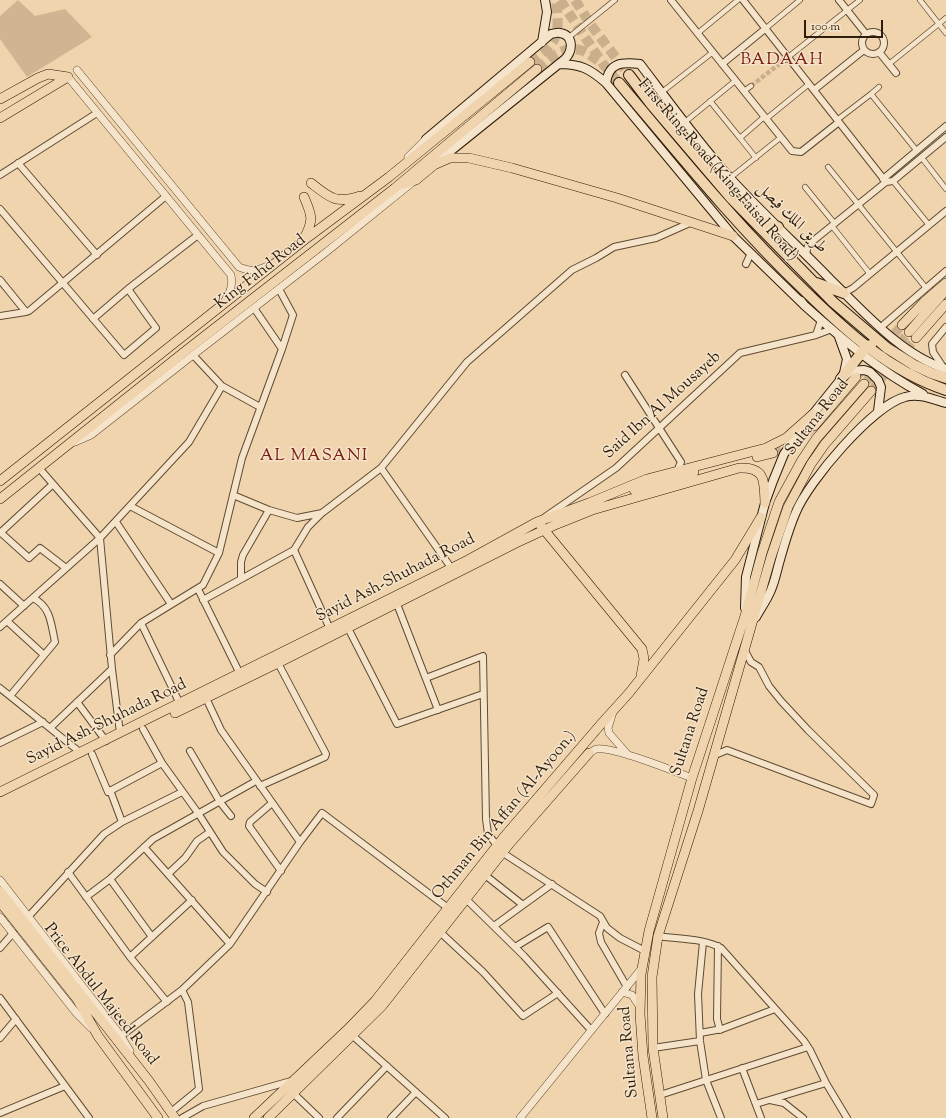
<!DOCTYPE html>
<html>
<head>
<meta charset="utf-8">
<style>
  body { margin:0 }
  #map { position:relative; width:946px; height:1118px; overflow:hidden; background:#f0d4ad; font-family:"Sorts Mill Goudy",serif }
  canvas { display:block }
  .scale { position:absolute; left:804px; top:20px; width:79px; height:18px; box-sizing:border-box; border:2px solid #2d1d0a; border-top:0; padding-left:5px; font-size:12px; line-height:14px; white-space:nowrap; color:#2d1d0a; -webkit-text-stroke:3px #f5e3ca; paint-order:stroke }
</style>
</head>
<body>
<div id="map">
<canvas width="946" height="1118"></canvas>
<div class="scale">100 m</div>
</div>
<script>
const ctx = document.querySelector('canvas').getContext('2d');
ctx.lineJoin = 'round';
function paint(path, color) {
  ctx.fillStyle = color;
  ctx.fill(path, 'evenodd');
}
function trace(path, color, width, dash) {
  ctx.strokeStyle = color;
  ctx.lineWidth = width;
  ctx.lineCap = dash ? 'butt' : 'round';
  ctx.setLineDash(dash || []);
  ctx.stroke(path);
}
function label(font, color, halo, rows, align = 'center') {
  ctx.font = font + ' "Sorts Mill Goudy",Amiri,serif';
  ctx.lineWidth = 3;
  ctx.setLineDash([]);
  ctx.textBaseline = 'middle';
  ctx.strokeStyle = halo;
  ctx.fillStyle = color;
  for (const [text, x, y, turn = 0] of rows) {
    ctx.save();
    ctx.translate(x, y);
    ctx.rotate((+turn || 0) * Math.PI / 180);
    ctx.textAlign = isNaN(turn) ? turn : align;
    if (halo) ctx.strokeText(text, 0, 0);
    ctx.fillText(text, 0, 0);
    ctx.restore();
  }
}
paint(new Path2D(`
  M 18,0 L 35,16 L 65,9 L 92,37 L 27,77 L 0,39 L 0,16 Z`), '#cfb591');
trace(new Path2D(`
  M 751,86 L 782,62`), '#c9af8c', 4.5, [4.5, 2]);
trace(new Path2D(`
  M 858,375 L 902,325
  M 864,384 L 909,332
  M 871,391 L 916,338
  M 773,453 L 801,438 L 814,426`), '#c9af8c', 9, [9, 4.5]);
trace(new Path2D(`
  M 560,0 L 603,64 L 619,83
  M 575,0 L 591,25 L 629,75
  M 530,62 C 539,55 553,46 556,35 C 559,26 557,10 556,0
  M 537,69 C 550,58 562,46 580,50 C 587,52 594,58 600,62`), '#c9af8c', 10, [10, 5]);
const pedestrian = new Path2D(`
  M 920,0 L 946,33
  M 765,29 L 800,0
  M 698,33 L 738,0
  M 568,38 L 615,0
  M 782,62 L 860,0
  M 889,64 L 946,18
  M 879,87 L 871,94 L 917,151
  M 744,91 L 751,86
  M 662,92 L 713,52
  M 710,101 L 740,138 L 764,117
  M 766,119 L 809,84
  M 837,120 L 871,94
  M 685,122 L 735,81
  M 740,138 L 756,158
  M 922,158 L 946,189
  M 828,167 L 926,288
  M 730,178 L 780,138
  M 893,181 L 929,225
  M 805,187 L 835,224
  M 832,226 L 870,274`);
const minor = new Path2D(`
  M 671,0 L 792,151 L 801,152 L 839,122
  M 743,0 L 886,182
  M 839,0 L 866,34
  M862 43a11 11 0 1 1 22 0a11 11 0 1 1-22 0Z
  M 879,52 L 896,73
  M 722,64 L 765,29
  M 814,90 L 864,50
  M 18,163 L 97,255
  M 0,175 L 97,113
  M 883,179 L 946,126
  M 0,209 L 124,355 L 156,328 L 128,289 L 198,235
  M 806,254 L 808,245 L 886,182 L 893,181 L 946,137
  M 746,264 L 751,253
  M 0,280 L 26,312 L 29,311 L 166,196
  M 279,289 L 293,315 L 282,349
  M 844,293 L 853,288 L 946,211
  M 0,316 L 26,312
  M 93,319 L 128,289
  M 881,327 L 946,271
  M 816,335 L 821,320
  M 193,355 L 222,386 L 260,407
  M 943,367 L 933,352 L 932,344 L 946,327
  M 625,375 L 681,462 L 677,471
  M 39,468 L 100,538 L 189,442 L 222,386
  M 381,468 L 452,569
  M 233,495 L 269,510 L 297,518 L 322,513
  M 130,506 L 219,553
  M 545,517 L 616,468 L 740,353 L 816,335 L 832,329
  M 116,522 L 171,604
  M 0,532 L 29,558 L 40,548 L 66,568
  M 0,533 L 53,484
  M 241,579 L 241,562 L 243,555 L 269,510
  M 0,584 L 24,606
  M 198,589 L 240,674
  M 203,600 L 294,550
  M 397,604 L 438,710
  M 7,621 L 44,655
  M 141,623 L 180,704
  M 0,627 L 100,538 L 112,669 L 50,728
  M 348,628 L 397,724 L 483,694
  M 330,629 L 294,550 L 308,527 L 322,513 L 381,468 L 467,362 L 572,270 L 596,258 L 614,247 L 656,238 L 692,222
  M 110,655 L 141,623 L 203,585 L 219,553 L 242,458 L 282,349 L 254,308
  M 112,669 L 120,733
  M 426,678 L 483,656 L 486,819 L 488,834 L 503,853 L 600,916 L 607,928 L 620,938 L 645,951
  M 0,688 L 81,753
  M 10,696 L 55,642 C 51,624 51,607 33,598
  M 206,698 L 221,730 L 300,842
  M 77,702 L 106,741
  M 143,729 L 162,763 L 198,813 L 223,852 L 255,884 L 267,892
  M 0,743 L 43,722
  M 190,751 L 220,802 L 231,816
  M 92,754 L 108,792 L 162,763
  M 715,755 L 727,750 L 871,804 L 874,795 L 808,730 L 781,701 L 769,686 L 759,667 L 751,662 L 745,651
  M 260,786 L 325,757 L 326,754 L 278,663
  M 110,790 L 122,822
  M 272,803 L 250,822 L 249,826 L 281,871
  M 144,847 L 230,944
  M 68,872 L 130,957 L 167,1002
  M 168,874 L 185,858 L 197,841 L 210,832
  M 485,875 L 523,905
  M 110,879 L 152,937
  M 86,897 L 110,879 L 153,839 L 256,781
  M 466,899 L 524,956 L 591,1030
  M 28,917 L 104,834 L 122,822 L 182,792
  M 603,922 L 599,933 L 601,942 L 627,987
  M 494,926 L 552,884
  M 440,932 L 483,972 L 523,1016 L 558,993
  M 658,936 C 676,939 704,938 721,948 L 804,1041 L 810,1050 L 826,1083 L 847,1118
  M 703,942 L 698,994 L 700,1041 L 706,1080 L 721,1118
  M 718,946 L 717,1019 L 720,1030
  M 515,947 L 548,927 L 605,1014
  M 0,948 L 13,933
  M 130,957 L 192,900
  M 0,998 L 89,1118
  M 700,1033 L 722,1029 L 775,1009
  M 121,1036 L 182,990 L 230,944 L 300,842 L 322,813 L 448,908
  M 353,1036 L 445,1118
  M 0,1038 L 16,1019
  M 653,1048 L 700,1041
  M 742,1068 L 761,1118
  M 294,1094 L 319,1118
  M 660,1095 L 808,1047
  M 770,1100 L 784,1103 L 803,1118
  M 756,1104 L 826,1083
  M 171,1112 L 199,1089 L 188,1002 L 182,990
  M 0,1113 L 65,1086
  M 182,1118 L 203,1106 L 291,1081
  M 337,1118 L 387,1066
  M 391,1118 L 416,1092`);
const tertiary = new Path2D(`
  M 77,70 L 239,267 C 251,272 257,271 268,266
  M 68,77 L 231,275 C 233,286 230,293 224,302
  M 408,157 L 426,139
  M 75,442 L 91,435 L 193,355 L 325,253 L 413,182
  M 613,712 L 608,728 L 609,733 L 628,755
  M 589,753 C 592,752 594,749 597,749 C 612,746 674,771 692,778
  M 0,880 L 121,1036 L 130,1051
  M 0,917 L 77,1014 L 91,1028
  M 622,992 L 632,995 L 640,1007
  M 520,1118 L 642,968`);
const secondary = new Path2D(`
  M 542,42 L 547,12 L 545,0
  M 559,64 C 581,64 590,69 606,83 L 733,236 L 804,305
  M 606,83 C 609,62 622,62 640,64 C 669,102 698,142 730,178 C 762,213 797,245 830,279 C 863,311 902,356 946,369
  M 426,139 L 551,34 C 553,34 558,32 560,33 C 574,35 573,51 565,59 L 437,162
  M 801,301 L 804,305 C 841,338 879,371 923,394
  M 839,337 L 847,359 L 844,373
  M 745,608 L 746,577 L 765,503 L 773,481 L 784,454 L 813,414 L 841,379 L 851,371 L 864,370 L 870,372 L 878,380 L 881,387 L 878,411
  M 756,617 C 761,608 767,600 771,590 C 774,583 776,575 778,567 C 783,549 788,530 796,512 C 808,482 873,405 905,397 C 919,393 932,399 946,403`);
const primary = new Path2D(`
  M 0,99 L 38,78 L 48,74 L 68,77
  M 0,118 L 68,77
  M 311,183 C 330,198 336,204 360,196
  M 403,184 L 416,180 L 434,165 L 450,158 L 469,158 L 512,168 L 617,198 L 733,236
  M 304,197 C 312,215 314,221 304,238
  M 902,325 L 924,302 L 946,283
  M 909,332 L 946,290
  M 916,338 L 946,304
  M 814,426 L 856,377
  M 757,457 L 773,453
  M 0,481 L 303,241 L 389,177 L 530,62
  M 634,490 L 694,472
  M 0,499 L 188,349 L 395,188 L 537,69
  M 541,526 L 642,649 L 644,659 L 641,676
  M 175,713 L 276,664 L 516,543 L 557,524 L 592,510 L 739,468 C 766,467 764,481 765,503
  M 0,792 L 468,560 L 537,522 L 589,503 L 647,479 L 766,448 L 786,438 L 813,414
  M 0,891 L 149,1081 L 175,1118
  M 0,902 L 77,999 L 98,1036 L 158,1118
  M 254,1118 L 348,1029 L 375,1001 L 503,838 L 602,723 L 629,693 L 735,560 L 761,517
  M 268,1118 L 382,1006 L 510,843 L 589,753
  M 652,1118 L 643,1056 L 640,1014 L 641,974 L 649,931 L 692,778 L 745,616 L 762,553 L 779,502 L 802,460 L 816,439 L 864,384
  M 663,1118 L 653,1048 L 652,977 L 658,936 L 698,811 L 771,557 L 788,507 L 811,464 L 825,444 L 871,391`);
const trunk = new Path2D(`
  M 629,75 L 651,104 L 731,198 L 833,302 L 887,348 L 914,365 L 931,373 L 946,378
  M 619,83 C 679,154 737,226 804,290 C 846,331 889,371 946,390
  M 753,219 L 778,227
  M 816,283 L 844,293
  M 841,379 L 866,347 L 871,345`);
trace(pedestrian, '#5e4b33', 6);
trace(minor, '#5e4b33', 8);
trace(tertiary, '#5e4b33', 8);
trace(secondary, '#2d1d0a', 10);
trace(primary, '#2d1d0a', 10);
trace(trunk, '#2d1d0a', 12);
trace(pedestrian, '#f5e3ca', 4.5);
trace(minor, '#f5e3ca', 6);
trace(tertiary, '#f5e3ca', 7);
trace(secondary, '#f5e3ca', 8);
trace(primary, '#f0d4ad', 9);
trace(trunk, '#f0d4ad', 10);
label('16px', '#2d1d0a', '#f5e3ca', [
  ["First Ring Road (King Faisal Road)",717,171,49],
  ["طريق الملك فيصل",791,219,45],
  ["King Fahd Road",261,273,-38],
  ["Said Ibn Al Mousayeb",663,406,-42],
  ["Sultana Road",818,418,-52],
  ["Sayid Ash-Shuhada Road",396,579,-27],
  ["Sayid Ash-Shuhada Road",107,723,-26],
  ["Sultana Road",691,732,-72],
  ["Othman Bin Affan (Al-Ayoon.)",505,816,-50],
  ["Price Abdul Majeed Road",100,995,52],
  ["Sultana Road",630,1052,-95]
]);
ctx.letterSpacing = '1px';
label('17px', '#7a1f14', '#f5e3ca', [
  ["BADAAH",782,61],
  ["AL MASANI",314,457]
]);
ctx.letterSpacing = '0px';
</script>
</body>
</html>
